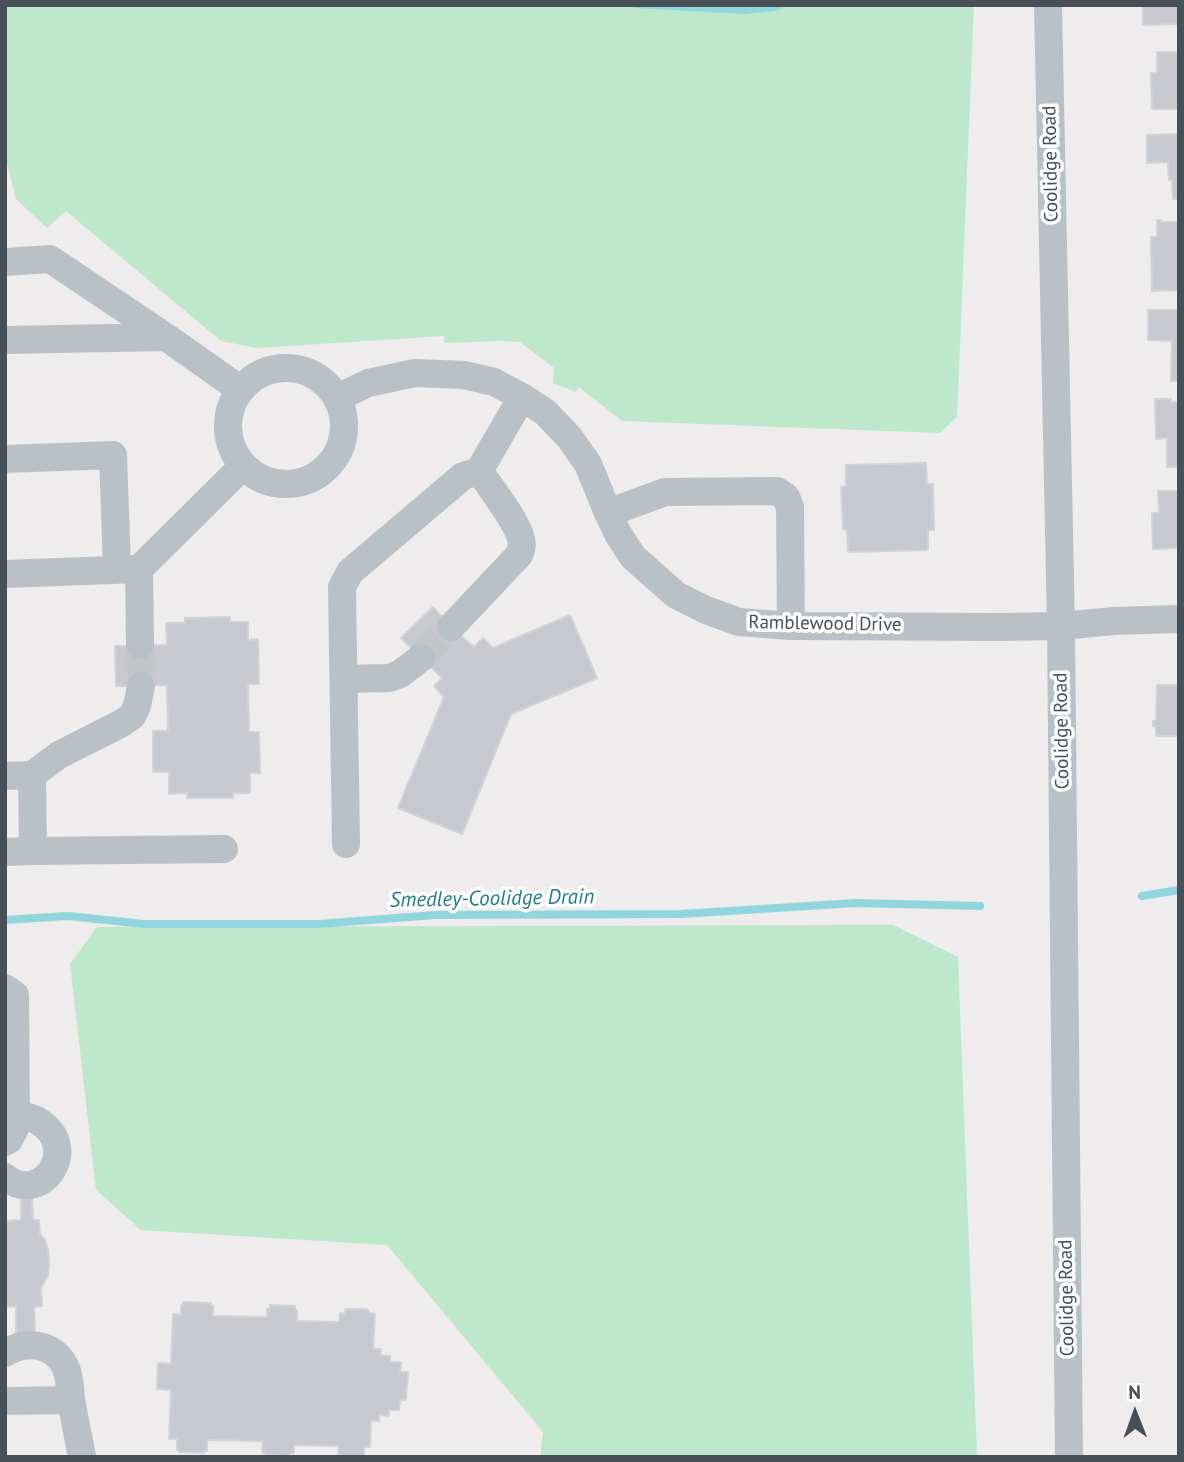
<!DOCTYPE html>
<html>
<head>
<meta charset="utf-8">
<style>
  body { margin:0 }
  #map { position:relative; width:1184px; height:1462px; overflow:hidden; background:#eeecec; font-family:"PT Sans",sans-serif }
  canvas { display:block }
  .frame { position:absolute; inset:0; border:7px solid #475057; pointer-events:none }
  .north { position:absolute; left:1100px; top:1378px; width:70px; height:70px; -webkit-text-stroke:5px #fff; paint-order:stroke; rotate:359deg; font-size:19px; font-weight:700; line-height:28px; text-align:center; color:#475057 }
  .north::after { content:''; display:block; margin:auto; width:24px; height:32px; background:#475057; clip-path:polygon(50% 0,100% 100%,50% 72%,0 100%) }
</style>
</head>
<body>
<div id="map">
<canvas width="1184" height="1462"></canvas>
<div class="frame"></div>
<div class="north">N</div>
</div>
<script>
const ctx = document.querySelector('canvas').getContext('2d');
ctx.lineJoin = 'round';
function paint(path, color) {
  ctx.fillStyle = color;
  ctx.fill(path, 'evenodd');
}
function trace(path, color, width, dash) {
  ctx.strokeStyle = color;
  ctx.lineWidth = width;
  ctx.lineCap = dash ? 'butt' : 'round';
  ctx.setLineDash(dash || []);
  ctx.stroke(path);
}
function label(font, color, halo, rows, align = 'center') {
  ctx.font = font + ' "PT Sans",sans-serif';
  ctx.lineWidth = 7;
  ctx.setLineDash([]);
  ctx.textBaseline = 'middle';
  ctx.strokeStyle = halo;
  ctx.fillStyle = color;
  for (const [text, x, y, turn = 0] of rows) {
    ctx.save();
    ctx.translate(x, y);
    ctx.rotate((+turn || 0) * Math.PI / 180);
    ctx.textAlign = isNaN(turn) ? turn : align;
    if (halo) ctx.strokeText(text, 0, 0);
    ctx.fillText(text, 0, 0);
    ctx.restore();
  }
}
paint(new Path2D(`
  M 5,5 L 974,5 L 957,417 L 940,433 L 622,421 L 579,387 L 575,392 L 553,383 L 554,368 L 520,342 L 499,341 L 445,343 L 444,336 L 257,348 L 221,341 L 66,211 L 47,228 L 16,199 L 5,156 Z
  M 893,925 L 958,957 L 977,1457 L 540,1457 L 543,1432 L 387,1245 L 141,1230 L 96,1190 L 70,964 L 97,927 Z`), '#bee8cb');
paint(new Path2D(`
  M 630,5 L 788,5 L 775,11 L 745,14 L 634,8 Z`), '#91d5df');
trace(new Path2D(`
  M 1142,896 L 1179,890
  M 5,920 L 68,916 L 144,924 L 319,924 L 435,915 L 681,914 L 856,903 L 980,906`), '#91d5df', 8);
const building = new Path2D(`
  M 1143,5 L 1179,5 L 1179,24 L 1143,25 Z
  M 1157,52 L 1179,52 L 1179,109 L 1152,109 L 1151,73 L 1157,73 Z
  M 1179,134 L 1179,199 L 1173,199 L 1172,180 L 1169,180 L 1168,162 L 1147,163 L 1147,135 Z
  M 1157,220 L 1161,220 L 1161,222 L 1179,222 L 1179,290 L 1152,291 L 1151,237 L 1157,237 Z
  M 1148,310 L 1178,310 L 1179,381 L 1171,381 L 1172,341 L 1148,340 Z
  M 1155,399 L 1171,399 L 1171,402 L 1179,402 L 1179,467 L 1167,467 L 1167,438 L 1156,439 Z
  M 926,463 L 927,484 L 933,484 L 934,530 L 928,530 L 928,550 L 848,552 L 847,530 L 843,529 L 841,487 L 846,486 L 846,465 Z
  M 1158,491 L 1179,491 L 1179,548 L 1153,549 L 1152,513 L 1159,513 Z
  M 433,607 L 451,627 L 474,647 L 483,638 L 493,648 L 570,615 L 597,678 L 511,714 L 462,834 L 398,808 L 444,697 L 434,686 L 442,678 L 401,638 Z
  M 230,617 L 230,622 L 248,622 L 248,640 L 258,639 L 259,684 L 248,684 L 249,732 L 259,732 L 260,773 L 250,773 L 250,793 L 233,793 L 233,798 L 187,798 L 187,793 L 169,794 L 169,772 L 153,772 L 153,731 L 168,731 L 167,685 L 116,686 L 115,646 L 167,645 L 166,623 L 185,623 L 185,618 Z
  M 1157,685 L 1179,685 L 1179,736 L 1156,736 L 1156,726 L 1153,726 L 1153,721 L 1156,721 Z
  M 32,1198 L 33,1220 L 39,1220 L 40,1234 L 45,1240 L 48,1249 L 49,1265 L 48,1275 L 41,1288 L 42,1306 L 34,1307 L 35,1337 L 16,1338 L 16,1306 L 5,1307 L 5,1221 L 21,1220 L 21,1199 Z
  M 183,1302 L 211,1303 L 211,1306 L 213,1306 L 213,1316 L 267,1317 L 267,1309 L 270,1309 L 270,1305 L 295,1306 L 295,1310 L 297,1310 L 297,1321 L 339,1322 L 340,1313 L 345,1314 L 345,1309 L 367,1309 L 369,1313 L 375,1314 L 373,1349 L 381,1349 L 380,1355 L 390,1356 L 390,1362 L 401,1362 L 400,1372 L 408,1372 L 406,1400 L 400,1400 L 399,1410 L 389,1410 L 389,1416 L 379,1415 L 379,1421 L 371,1421 L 370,1447 L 364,1447 L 364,1457 L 338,1457 L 339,1446 L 294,1445 L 294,1453 L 290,1453 L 290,1456 L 265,1455 L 265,1453 L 262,1453 L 263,1441 L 207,1440 L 207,1451 L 204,1451 L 204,1453 L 179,1452 L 179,1450 L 177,1450 L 177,1439 L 169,1439 L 171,1390 L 157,1389 L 158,1363 L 171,1364 L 173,1314 L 181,1315 L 181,1305 L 183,1305 Z`);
paint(building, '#c7c9ce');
trace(building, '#d0d3d7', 2);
trace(new Path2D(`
  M 140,645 L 141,686
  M 421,658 L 451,627`), '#c4c5c7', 28, [28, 14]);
trace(new Path2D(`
  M 1048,5 L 1061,626 L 1069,1457
  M 5,262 L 50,259 L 166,337 L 241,390
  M 5,340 L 166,337
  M228 426a58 58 0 1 1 116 0a58 58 0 1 1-116 0Z
  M 337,398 L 368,383 L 415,373 L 464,375 L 494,382 L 522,397 L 545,412 L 569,437 L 588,464 L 608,513 L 618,534 L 633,557 L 676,595 L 706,610 L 739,622 L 791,626 L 1001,627 L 1061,626 L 1114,621 L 1179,619
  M 5,459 L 113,455 L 117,570
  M 608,513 L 665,492 L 777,491 L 786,497 L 790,507 L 791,626
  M 139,569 L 140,645
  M 5,574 L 139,569 L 243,466
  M 451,627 L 519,555 C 521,550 523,545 521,539 C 517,521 490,487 479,471
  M 344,679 L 389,678 L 400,674 L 421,658
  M 32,775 L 33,851 L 224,849
  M 5,776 L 32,775 L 59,755 L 122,723 L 132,716 L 137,706 L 141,686
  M 346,844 L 342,587 L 350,572 L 463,476 L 479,471 L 522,397
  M 5,852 L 33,851
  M 5,988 L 15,995 L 16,1126 L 9,1140 L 5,1142
  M 5,1177 C 42,1207 82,1147 38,1121 C 32,1117 23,1116 16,1115
  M 5,1353 C 26,1340 53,1343 65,1366 C 70,1376 70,1388 71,1400
  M 5,1401 L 71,1400 L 82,1457`), '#b9c1c7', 28);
label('19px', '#475057', '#fff', [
  ["Coolidge Road",1051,164,-91],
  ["Ramblewood Drive",825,624,1],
  ["Coolidge Road",1062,731,-91],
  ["Coolidge Road",1067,1298,-91]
]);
label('italic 21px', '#1c7d8c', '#fff', [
  ["Smedley-Coolidge Drain",492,899,-1]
]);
</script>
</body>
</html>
